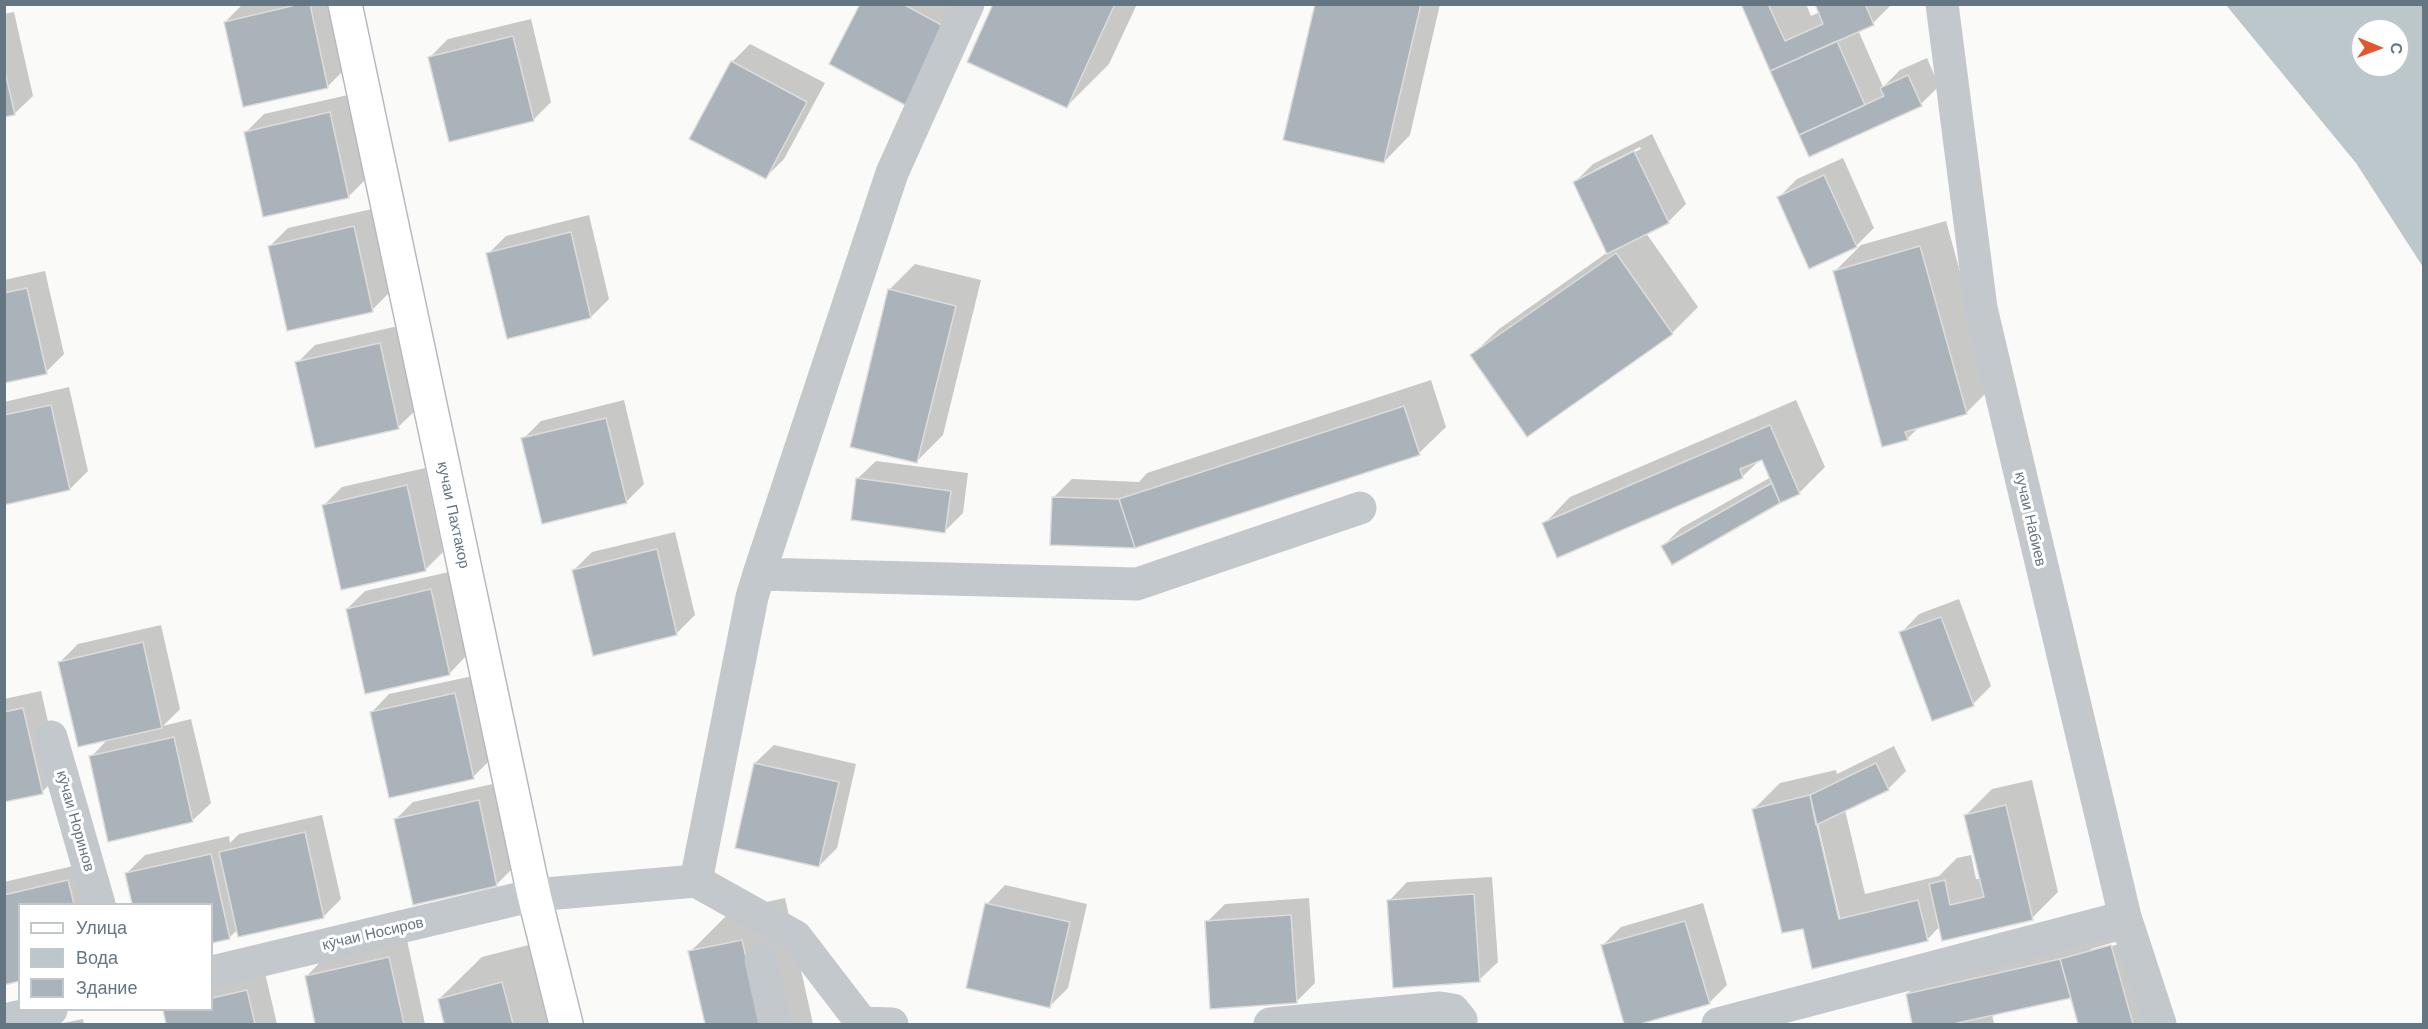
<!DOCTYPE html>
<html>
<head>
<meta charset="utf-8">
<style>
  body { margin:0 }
  #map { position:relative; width:2428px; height:1029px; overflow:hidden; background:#fafaf8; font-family:"Work Sans",sans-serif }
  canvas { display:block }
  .frame { position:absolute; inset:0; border:6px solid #657683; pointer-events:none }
  .legend { position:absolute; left:18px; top:903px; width:195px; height:108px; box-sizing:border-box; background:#fff; border:2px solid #c1c8cd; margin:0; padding:8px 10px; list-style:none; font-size:18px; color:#657683 }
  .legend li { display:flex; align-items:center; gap:12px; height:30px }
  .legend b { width:30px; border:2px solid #c1c8cd }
  .north { position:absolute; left:2350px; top:18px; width:60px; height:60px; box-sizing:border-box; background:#fff; border:2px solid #c1c8cd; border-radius:50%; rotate:91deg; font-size:16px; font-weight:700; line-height:24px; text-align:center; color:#657683 }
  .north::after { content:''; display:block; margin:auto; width:21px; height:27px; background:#e4572e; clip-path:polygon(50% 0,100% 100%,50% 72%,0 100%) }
</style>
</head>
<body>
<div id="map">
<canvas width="2428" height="1029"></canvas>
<div class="frame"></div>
<ul class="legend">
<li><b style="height:8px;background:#fff"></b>Улица</li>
<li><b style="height:16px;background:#bbc7cb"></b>Вода</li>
<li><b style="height:16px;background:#aab3b9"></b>Здание</li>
</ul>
<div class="north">С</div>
</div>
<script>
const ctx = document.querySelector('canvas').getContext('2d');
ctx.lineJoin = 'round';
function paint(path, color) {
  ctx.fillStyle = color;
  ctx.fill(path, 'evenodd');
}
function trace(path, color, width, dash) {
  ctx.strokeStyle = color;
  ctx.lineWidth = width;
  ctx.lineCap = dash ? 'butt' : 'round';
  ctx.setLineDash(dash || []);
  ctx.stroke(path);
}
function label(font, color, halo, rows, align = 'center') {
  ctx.font = font + ' "Work Sans",sans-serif';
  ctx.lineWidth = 6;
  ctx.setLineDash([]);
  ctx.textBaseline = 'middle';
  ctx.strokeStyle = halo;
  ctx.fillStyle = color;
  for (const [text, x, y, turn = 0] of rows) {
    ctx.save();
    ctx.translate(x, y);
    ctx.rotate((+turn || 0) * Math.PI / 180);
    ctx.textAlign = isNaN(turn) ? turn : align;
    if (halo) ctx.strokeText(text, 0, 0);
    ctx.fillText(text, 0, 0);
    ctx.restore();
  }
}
paint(new Path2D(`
  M 2226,5 L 2423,5 L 2423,267 L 2356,163 ZM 2362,30 L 2398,30 L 2398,66 L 2362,66 Z`), '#bbc7cb');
paint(new Path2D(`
  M 243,4 L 331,4 L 346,68 L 327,87 L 225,22 Z
  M 862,4 L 955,4 L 923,85 Z
  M 995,4 L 1137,4 L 1109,64 L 1067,106 Z
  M 1317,4 L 1440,4 L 1410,135 L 1384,162 Z
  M 1743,4 L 1806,4 L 1811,16 L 1820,12 L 1816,4 L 1892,4 L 1873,23 L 1858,30 L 1883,87 L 1900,70 L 1927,58 L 1939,86 L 1921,104 L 1810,155 Z
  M 14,12 L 33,96 L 14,114 L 4,116 L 4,14 Z
  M 531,19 L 551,102 L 533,120 L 430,57 L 448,39 Z
  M 750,44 L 825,83 L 784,159 L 765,178 L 732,62 Z
  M 348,95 L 366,179 L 348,197 L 246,132 L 264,114 Z
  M 1652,134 L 1686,204 L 1668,222 L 1646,233 L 1698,307 L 1672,333 L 1472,355 L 1499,329 L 1608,252 L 1575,182 L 1593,164 ZM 1640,147 L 1641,149 L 1594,173 L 1594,170 Z
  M 1843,158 L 1874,228 L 1856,246 L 1779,197 L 1797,179 Z
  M 372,209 L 390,292 L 372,310 L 270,246 L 288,228 Z
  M 589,215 L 609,299 L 591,317 L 488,254 L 506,236 Z
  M 1946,221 L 1992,387 L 1966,413 L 1920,426 L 1907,439 L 1835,271 L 1861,245 Z
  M 915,264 L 981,280 L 943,435 L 917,461 L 889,290 Z
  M 45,271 L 64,354 L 46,372 L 4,382 L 4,280 Z
  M 398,326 L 417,409 L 398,427 L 297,363 L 315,345 Z
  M 1431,380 L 1446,427 L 1419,453 L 1135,547 L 1053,498 L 1072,479 L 1139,482 L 1147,473 Z
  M 69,387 L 88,471 L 70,489 L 4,504 L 4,402 Z
  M 624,400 L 644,484 L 626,502 L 523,439 L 541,421 Z
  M 1796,400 L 1825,467 L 1799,493 L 1663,546 L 1681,528 L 1771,477 L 1762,458 L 1743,476 L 1558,556 L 1544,524 L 1570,497 Z
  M 876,461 L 968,473 L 963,513 L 945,531 L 857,479 Z
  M 425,468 L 443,552 L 425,570 L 324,505 L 342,487 Z
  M 675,532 L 695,615 L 677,633 L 594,654 L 574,570 L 592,552 Z
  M 449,572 L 467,655 L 449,674 L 347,609 L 365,591 Z
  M 1959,599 L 1991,686 L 1973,704 L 1901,633 L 1919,614 Z
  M 161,625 L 180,709 L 163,726 L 191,719 L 211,803 L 192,821 L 91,757 L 108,739 L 60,662 L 78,644 Z
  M 473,676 L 491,759 L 473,777 L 371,713 L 389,694 Z
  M 41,691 L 60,774 L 42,792 L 4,801 L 4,699 Z
  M 774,745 L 856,764 L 837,848 L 819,866 L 737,847 L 755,763 Z
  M 1894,746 L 1906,771 L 1888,789 L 1845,810 L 1865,894 L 1939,876 L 1957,858 L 1971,855 L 1976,879 L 1981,879 L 1965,816 L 1992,789 L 2032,780 L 2058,892 L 2032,918 L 1940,926 L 1927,940 L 1804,927 L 1754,809 L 1780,783 L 1836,770 L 1837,774 ZM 1815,824 L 1818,824 L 1842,926 L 1840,927 Z
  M 497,783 L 515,866 L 497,884 L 395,820 L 413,802 Z
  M 322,815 L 341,899 L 323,917 L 238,929 L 229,938 L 212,942 L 212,904 L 134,904 L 127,873 L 145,855 L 229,836 L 230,843 L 239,834 Z
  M 86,863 L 95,904 L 20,904 L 4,983 L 4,882 Z
  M 1492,877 L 1498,962 L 1479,980 L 1389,901 L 1407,882 Z
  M 1005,885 L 1087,904 L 1068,988 L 1050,1006 L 987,904 Z
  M 785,898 L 813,1024 L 706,1024 L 690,952 L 733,909 Z
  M 1309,898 L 1315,983 L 1297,1001 L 1207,922 L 1225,904 Z
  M 1703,903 L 1727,985 L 1709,1003 L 1634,1024 L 1625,1024 L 1603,945 L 1621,927 Z
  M 2138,919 L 2166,1024 L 2080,1024 L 2072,995 L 1992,1014 L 1994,1024 L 1914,1024 L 1907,994 L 1925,976 ZM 2118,941 L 2119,944 L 2091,952 L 2091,949 Z
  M 407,940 L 425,1024 L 317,1024 L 306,977 L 324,958 Z
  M 544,941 L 566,1024 L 446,1024 L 439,999 L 482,957 Z
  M 265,973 L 277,1024 L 168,1024 L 165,1010 L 212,1010 L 212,985 Z
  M 83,1019 L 84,1024 L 58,1024 Z`), '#0003');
const building = new Path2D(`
  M 300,4 L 310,4 L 328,88 L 243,107 L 224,22 Z
  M 860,4 L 903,4 L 947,28 L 905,105 L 829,64 Z
  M 993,4 L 1115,4 L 1067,108 L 967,62 Z
  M 1315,4 L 1421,4 L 1384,163 L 1283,140 Z
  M 1741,4 L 1768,4 L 1785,41 L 1823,24 L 1815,4 L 1865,4 L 1874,25 L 1770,71 Z
  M 513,36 L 534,121 L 449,142 L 428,57 Z
  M 1837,41 L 1865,105 L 1799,135 L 1770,71 Z
  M 731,61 L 807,102 L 766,179 L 689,139 Z
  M 4,67 L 15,115 L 4,117 Z
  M 1908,75 L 1922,106 L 1809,157 L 1799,135 L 1884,96 L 1880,88 Z
  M 330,112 L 349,198 L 263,217 L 244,132 Z
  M 1634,151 L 1669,223 L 1607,254 L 1573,182 Z
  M 1824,175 L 1857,247 L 1809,269 L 1777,197 Z
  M 354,226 L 373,312 L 287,331 L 268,246 Z
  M 571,232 L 591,318 L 507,339 L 486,253 Z
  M 1920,246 L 1967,414 L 1905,432 L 1908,440 L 1882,447 L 1833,271 Z
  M 1616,253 L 1673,334 L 1527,437 L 1470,355 Z
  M 27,288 L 47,374 L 4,383 L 4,293 Z
  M 888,289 L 956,306 L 917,463 L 850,447 Z
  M 380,343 L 399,429 L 315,448 L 295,362 Z
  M 51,405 L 70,490 L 4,505 L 4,415 Z
  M 1404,406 L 1420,455 L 1135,548 L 1119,499 Z
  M 606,418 L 627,503 L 542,524 L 521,438 Z
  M 1770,425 L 1800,494 L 1780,503 L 1762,460 L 1740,469 L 1743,478 L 1557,558 L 1542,523 Z
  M 856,478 L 951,491 L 945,533 L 851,520 Z
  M 1772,483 L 1780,503 L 1672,565 L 1661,546 Z
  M 407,485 L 426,571 L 341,590 L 322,505 Z
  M 1052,497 L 1119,499 L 1135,548 L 1050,545 Z
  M 657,549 L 677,635 L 593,656 L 572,570 Z
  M 431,589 L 450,675 L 365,694 L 346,609 Z
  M 1941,617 L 1974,706 L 1932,721 L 1899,632 Z
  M 143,642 L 162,728 L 78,747 L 58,662 Z
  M 455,693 L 474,779 L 389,798 L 370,712 Z
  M 23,708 L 43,794 L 4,802 L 4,712 Z
  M 174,737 L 193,822 L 108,842 L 89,756 Z
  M 754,763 L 839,782 L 819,867 L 735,848 Z
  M 1876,763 L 1889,790 L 1816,825 L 1810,795 Z
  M 1810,795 L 1839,919 L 1918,900 L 1928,941 L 1812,969 L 1803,929 L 1782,933 L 1752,809 Z
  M 479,800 L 497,886 L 413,905 L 394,819 Z
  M 2006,805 L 2033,920 L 1942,941 L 1929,884 L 1945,880 L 1950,905 L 1984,897 L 1964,815 Z
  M 305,832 L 324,918 L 238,937 L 219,852 Z
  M 211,854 L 230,939 L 212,943 L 212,904 L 132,904 L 125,873 Z
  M 68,880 L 74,904 L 20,904 L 20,981 L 4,985 L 4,895 Z
  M 1474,894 L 1480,982 L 1393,988 L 1387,900 Z
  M 985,903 L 1070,922 L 1050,1008 L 966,988 Z
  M 1291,915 L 1297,1003 L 1210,1009 L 1205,921 Z
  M 1685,921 L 1710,1004 L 1640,1024 L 1624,1024 L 1601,945 Z
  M 742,940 L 761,1024 L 705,1024 L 688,951 Z
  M 2111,945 L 2133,1024 L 2078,1024 L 2060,959 Z
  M 389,957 L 404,1024 L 315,1024 L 305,976 Z
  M 2060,959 L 2071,998 L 1953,1024 L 1912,1024 L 1906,994 Z
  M 502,982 L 513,1024 L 444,1024 L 438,999 Z
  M 247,990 L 255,1024 L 166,1024 L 163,1010 L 212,1010 L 212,998 Z`);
paint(building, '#aab3b9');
trace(building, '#dcdcda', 1.5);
const major = new Path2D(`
  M 345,4 L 534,895 L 566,1024`);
trace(major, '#b5babe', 36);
trace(new Path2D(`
  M 1942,4 L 1981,308 L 2125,917 L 2160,1024
  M 759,574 L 1137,584 L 1360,508
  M 51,737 L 99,904
  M 696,881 L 796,937 L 862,1023 L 892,1024
  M 761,960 L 775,1024
  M 212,972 L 534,895 L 696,881 L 752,597 L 759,574 L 892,173 L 968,4
  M 4,1020 L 51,1010
  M 1270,1024 L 1440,1008 L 1453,1010 L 1461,1020 L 1461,1024
  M 1718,1024 L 2125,917`), '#c3c8cc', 33);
trace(major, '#fff', 33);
label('15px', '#657683', '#fff', [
  ["кучаи Пахтакор",453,515,78],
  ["кучаи Набиев",2030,519,77],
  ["кӯчаи Норинов",75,821,74],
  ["кӯчаи Носиров",373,934,-13]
]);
</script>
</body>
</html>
